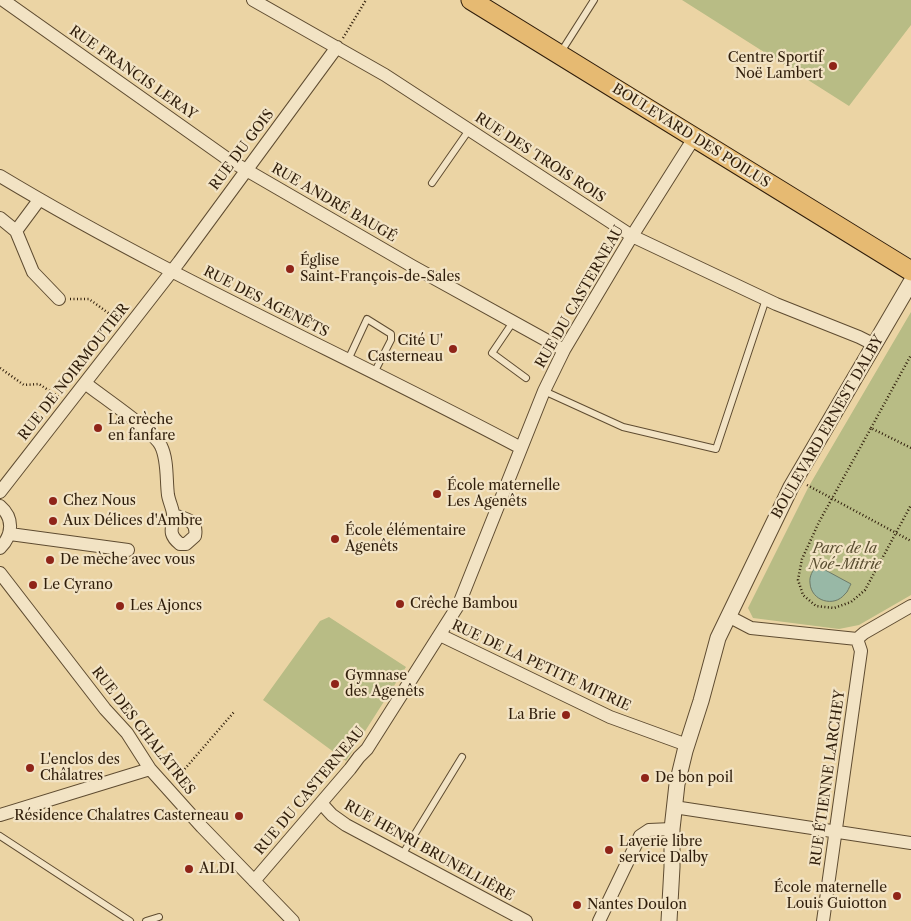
<!DOCTYPE html>
<html>
<head>
<meta charset="utf-8">
<style>
  body { margin:0 }
  canvas { display:block; background:#ebd4a4 }
</style>
</head>
<body>
<canvas width="911" height="921"></canvas>
<script>
const ctx = document.querySelector('canvas').getContext('2d');
ctx.lineJoin = 'round';
function paint(path, color) {
  ctx.fillStyle = color;
  ctx.fill(path, 'evenodd');
}
function trace(path, color, width, dash) {
  ctx.strokeStyle = color;
  ctx.lineWidth = width;
  ctx.lineCap = dash ? 'butt' : 'round';
  ctx.setLineDash(dash || []);
  ctx.stroke(path);
}
function label(font, color, halo, rows, align = 'center') {
  ctx.font = font + ' "Libre Caslon Text",serif';
  ctx.lineWidth = 4.5;
  ctx.setLineDash([]);
  ctx.textBaseline = 'middle';
  ctx.strokeStyle = halo;
  ctx.fillStyle = color;
  for (const [text, x, y, turn = 0] of rows) {
    ctx.save();
    ctx.translate(x, y);
    ctx.rotate((+turn || 0) * Math.PI / 180);
    ctx.textAlign = isNaN(turn) ? turn : align;
    if (halo) ctx.strokeText(text, 0, 0);
    ctx.fillText(text, 0, 0);
    ctx.restore();
  }
}
paint(new Path2D(`
  M 682,0 L 911,0 L 911,25 L 849,106 Z
  M 911,312 L 911,595 L 859,625 L 839,629 L 753,618 L 748,608 L 809,486 Z
  M 329,617 L 406,667 L 346,761 L 263,700 L 320,621 Z`), '#b8bc85');
const water = new Path2D(`
  M 816,565 L 851,584 C 849,587 848,592 845,594 C 834,608 811,601 810,583 C 809,576 813,571 816,565 Z`);
paint(water, '#98b8a6');
trace(water, '#6e7a68', 1);
const service = new Path2D(`
  M 561,52 L 594,0
  M 432,183 L 469,130
  M 513,322 L 492,353 L 526,378
  M 348,360 L 367,319 L 391,334 L 391,340 L 374,373
  M 544,391 L 623,427 L 716,449 L 766,299
  M 0,836 L 130,921
  M 402,855 L 462,757
  M 146,921 L 159,917`);
const minor = new Path2D(`
  M 3,0 L 229,160 L 412,266 L 564,350
  M 253,0 L 385,75 L 632,236 L 776,304 L 859,337 L 875,345
  M 0,176 C 168,277 348,356 521,448
  M 0,218 L 16,231 L 33,272 L 59,299
  M 16,231 L 39,200
  M 85,383 C 101,396 154,431 161,446 C 168,460 166,480 168,495 C 169,501 172,507 173,513 C 175,526 165,532 180,544 L 186,544 L 195,536 C 198,521 186,518 173,515
  M 0,492 L 179,262 L 337,47
  M 0,506 C 14,518 13,535 0,548
  M 10,534 L 128,550
  M 0,573 L 105,709 L 127,733 L 150,769 L 202,827 L 293,921
  M 728,616 L 751,628 L 857,639 L 864,633 L 911,606
  M 440,635 L 610,717 L 687,745
  M 321,803 L 332,815 L 346,825 L 526,921
  M 674,807 L 911,843
  M 0,815 L 150,769
  M 254,881 L 350,769 L 359,757 L 367,749 L 459,604 L 544,391 L 564,350 L 632,236 L 694,138
  M 599,921 L 640,836 L 649,830 L 672,829
  M 823,921 L 861,651 L 857,639`);
const tertiary = new Path2D(`
  M 669,921 L 672,867 L 672,829 L 677,784 L 685,751 L 701,701 L 718,638 L 791,487 L 911,282`);
const primary = new Path2D(`
  M 471,0 L 911,271`);
trace(service, '#5f4c31', 8);
trace(minor, '#5f4c31', 14);
trace(tertiary, '#5f4c31', 17);
trace(primary, '#301e0b', 21);
trace(new Path2D(`
  M 343,38 L 366,0
  M 70,299 L 89,299 L 118,320
  M 0,368 L 24,385 L 39,384 L 59,397
  M 871,428 L 911,355
  M 911,448 L 871,428 L 819,522 L 802,559 L 798,580 L 803,595 L 816,606 L 834,608 L 851,602 L 865,590 L 911,505
  M 807,485 L 911,541
  M 174,778 L 183,771 L 234,712`), '#301e0b', 2.5, [1, 2.5]);
trace(service, '#f2e3c4', 6);
trace(minor, '#f2e3c4', 12);
trace(tertiary, '#f2e3c4', 15);
trace(primary, '#e6ba72', 19);
for (const [x, y, r, color] of [
  [833,66,5,"#8f2418"],
  [290,269,5,"#8f2418"],
  [453,349,5,"#8f2418"],
  [98,428,5,"#8f2418"],
  [437,494,5,"#8f2418"],
  [53,501,5,"#8f2418"],
  [53,521,5,"#8f2418"],
  [335,539,5,"#8f2418"],
  [50,560,5,"#8f2418"],
  [33,585,5,"#8f2418"],
  [400,604,5,"#8f2418"],
  [120,606,5,"#8f2418"],
  [335,684,5,"#8f2418"],
  [566,715,5,"#8f2418"],
  [30,768,5,"#8f2418"],
  [645,778,5,"#8f2418"],
  [239,816,5,"#8f2418"],
  [609,850,5,"#8f2418"],
  [189,869,5,"#8f2418"],
  [897,896,5,"#8f2418"],
  [577,905,5,"#8f2418"]
]) {
  const dot = new Path2D();
  dot.arc(x, y, r, 0, 2 * Math.PI);
  ctx.fillStyle = color;
  ctx.fill(dot);
  trace(dot, '#f2e3c4', 2);
}
label('14px', '#301e0b', '#f2e3c4', [
  ["Centre Sportif",823,58,"right"],
  ["Noë Lambert",823,74,"right"],
  ["Église",300,261],
  ["Saint-François-de-Sales",300,277],
  ["Cité U'",443,341,"right"],
  ["Casterneau",443,357,"right"],
  ["La crèche",108,420],
  ["en fanfare",108,436],
  ["École maternelle",447,486],
  ["Les Agenêts",447,502],
  ["Chez Nous",63,501],
  ["Aux Délices d'Ambre",63,521],
  ["École élémentaire",345,531],
  ["Agenêts",345,547],
  ["De mèche avec vous",60,560],
  ["Le Cyrano",43,585],
  ["Crêche Bambou",410,604],
  ["Les Ajoncs",130,606],
  ["Gymnase",345,676],
  ["des Agenêts",345,692],
  ["La Brie",556,715,"right"],
  ["L'enclos des",40,760],
  ["Châlatres",40,776],
  ["De bon poil",655,778],
  ["Résidence Chalatres Casterneau",229,816,"right"],
  ["Laverie libre",619,842],
  ["service Dalby",619,858],
  ["ALDI",199,869],
  ["École maternelle",887,888,"right"],
  ["Louis Guiotton",887,904,"right"],
  ["Nantes Doulon",587,905]
], 'left');
label('14px', '#301e0b', '#f2e3c4', [
  ["RUE FRANCIS LERAY",133,73,35],
  ["BOULEVARD DES POILUS",691,136,32],
  ["RUE DU GOIS",242,150,-53],
  ["RUE DES TROIS ROIS",540,158,33],
  ["RUE ANDRÉ BAUGÉ",334,203,30],
  ["RUE DU CASTERNEAU",580,297,-60],
  ["RUE DES AGENÊTS",266,302,27],
  ["RUE DE NOIRMOUTIER",74,372,-52],
  ["BOULEVARD ERNEST DALBY",828,427,-60],
  ["RUE DE LA PETITE MITRIE",541,666,25],
  ["RUE DES CHALÂTRES",143,731,52],
  ["RUE ÉTIENNE LARCHEY",828,778,-82],
  ["RUE DU CASTERNEAU",310,791,-50],
  ["RUE HENRI BRUNELLIÈRE",429,851,29]
]);
label('italic 14px', '#594d30', '#f2e3c4', [
  ["Parc de la",845,549],
  ["Noé-Mitrie",845,565]
]);
</script>
</body>
</html>
